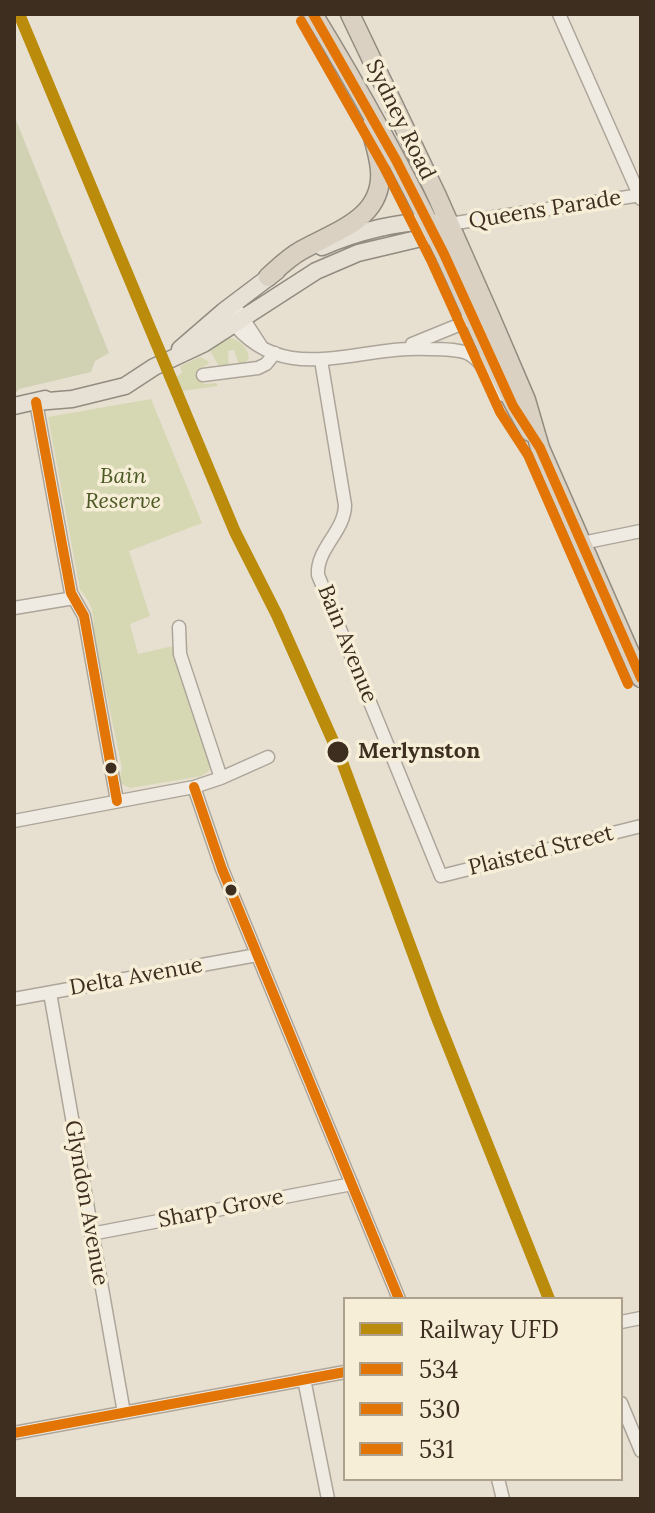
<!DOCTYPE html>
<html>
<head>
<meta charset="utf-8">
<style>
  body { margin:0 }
  #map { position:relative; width:655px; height:1513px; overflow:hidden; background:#e7e0d1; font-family:Lora,serif }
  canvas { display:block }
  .frame { position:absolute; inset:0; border:16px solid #3d2e20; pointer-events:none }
  .legend { position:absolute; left:343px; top:1297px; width:280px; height:184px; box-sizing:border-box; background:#f7eed8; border:2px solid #ada18e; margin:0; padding:10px 14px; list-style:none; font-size:24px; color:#3d2e20 }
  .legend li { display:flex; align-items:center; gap:16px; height:40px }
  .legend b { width:40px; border:2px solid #ada18e }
</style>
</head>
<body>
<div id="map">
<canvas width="655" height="1513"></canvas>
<div class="frame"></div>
<ul class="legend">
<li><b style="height:10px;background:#bb8c0b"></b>Railway UFD</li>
<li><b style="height:10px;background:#e27505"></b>534</li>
<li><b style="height:10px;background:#e27505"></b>530</li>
<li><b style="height:10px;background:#e27505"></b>531</li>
</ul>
</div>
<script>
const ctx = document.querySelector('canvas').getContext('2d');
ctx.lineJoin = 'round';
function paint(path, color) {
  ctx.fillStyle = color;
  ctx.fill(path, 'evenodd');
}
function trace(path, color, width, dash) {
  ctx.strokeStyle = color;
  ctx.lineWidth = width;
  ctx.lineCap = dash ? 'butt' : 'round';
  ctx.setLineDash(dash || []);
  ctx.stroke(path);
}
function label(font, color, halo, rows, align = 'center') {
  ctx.font = font + ' Lora,serif';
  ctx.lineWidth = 7;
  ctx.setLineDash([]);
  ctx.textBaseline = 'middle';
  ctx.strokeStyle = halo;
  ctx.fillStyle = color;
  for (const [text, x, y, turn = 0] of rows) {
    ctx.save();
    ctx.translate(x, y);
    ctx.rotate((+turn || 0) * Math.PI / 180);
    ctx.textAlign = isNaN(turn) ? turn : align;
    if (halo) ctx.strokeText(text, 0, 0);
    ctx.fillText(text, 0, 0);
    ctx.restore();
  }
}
paint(new Path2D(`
  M 227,337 C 238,339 248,347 249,358 L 244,364 L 239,365 L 234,350 L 228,351 L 229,367 L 220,368 L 209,349 Z
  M 200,357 L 208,361 L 209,364 L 200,368 L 199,378 L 204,384 L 216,383 L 218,386 L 182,391 L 176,377 L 182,373 L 180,366 Z
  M 151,399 L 202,523 L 129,551 L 150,616 L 130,624 L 138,654 L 173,646 L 211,764 L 209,771 L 202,776 L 130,788 L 119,783 L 122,768 L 93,631 C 95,614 92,603 80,590 L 48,417 Z`), '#d6d7b3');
paint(new Path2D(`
  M 14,115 L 109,353 L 95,361 L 91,372 L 19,389 L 14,395 Z`), '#d1d1b3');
const minor = new Path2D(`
  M 559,14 L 641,199
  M 449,224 L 641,195
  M 239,312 L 261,346
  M 229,318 C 283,391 357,344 430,349 C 442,349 456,349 467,353 C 482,360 493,382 503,395
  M 412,344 L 461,324 L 472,315
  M 321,360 L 345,505 C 345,531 316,549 318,575 L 441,876 L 641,826
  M 203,375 L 258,368 L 266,364 L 275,353
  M 36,402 L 71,593 L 84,616 L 117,801
  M 582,543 L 641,531
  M 14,608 L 74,598
  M 179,627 L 180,654 L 221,778
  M 194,787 L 222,869 L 399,1299
  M 14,821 L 194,787 L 221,778 L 268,757
  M 50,993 L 124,1413
  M 14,999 L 257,955
  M 91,1234 L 352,1184
  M 621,1322 L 641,1318
  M 304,1379 L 328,1499
  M 621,1403 L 641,1451
  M 14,1433 L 345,1372
  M 498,1479 L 503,1499`);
const major = new Path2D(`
  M 322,247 C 353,233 406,218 439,223
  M 180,349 L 224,311 L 277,271
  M 36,402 L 72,399 L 125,386 L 154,367 L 203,344 L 316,271 L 358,253 L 434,235 L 444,228
  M 14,406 L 45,399`);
const highway = new Path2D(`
  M 313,14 C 361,92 405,173 445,256 C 473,315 496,376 530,432
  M 350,14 L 437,196 L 490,316 L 526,400 L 540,448 L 641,678
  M 268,277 C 279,267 289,257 302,250 C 336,231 384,218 380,170 C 379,156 374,141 370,127`);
trace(minor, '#ada599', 15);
trace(major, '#928b80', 19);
trace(highway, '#928b80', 21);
trace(minor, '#efebe3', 12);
trace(major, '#e6e1d4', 16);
trace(highway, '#dad1c2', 18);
trace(new Path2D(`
  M 36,402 L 71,593 L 84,616 L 117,801
  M 194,787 L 222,869 L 399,1299
  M 14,1433 L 345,1372`), '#e27505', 10);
trace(new Path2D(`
  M 313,14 L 396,160 L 444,254 L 513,406 L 540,448 L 641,678`), '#e27505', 10);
trace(new Path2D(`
  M 301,21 L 384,167 L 431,260 L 500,412 L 528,455 L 628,684`), '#e27505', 10);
trace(new Path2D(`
  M 19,14 L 235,532 L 277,615 L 341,759 L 435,1013 L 549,1299`), '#bb8c0b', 12);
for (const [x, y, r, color] of [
  [338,752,12,"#3d2e20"],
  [111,768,7,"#3d2e20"],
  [231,890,7,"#3d2e20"]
]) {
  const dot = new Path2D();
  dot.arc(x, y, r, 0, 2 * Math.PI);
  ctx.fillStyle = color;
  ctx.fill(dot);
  trace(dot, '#f7eed8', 3);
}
label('22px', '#3d2e20', '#f7eed8', [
  ["Sydney Road",400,120,64],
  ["Queens Parade",545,210,-9],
  ["Bain Avenue",347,644,68],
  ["Plaisted Street",541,851,-14],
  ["Delta Avenue",136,977,-10],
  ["Glyndon Avenue",86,1203,80],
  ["Sharp Grove",221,1209,-11]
]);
label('italic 22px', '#4d5a26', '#f7eed8', [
  ["Bain",123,477],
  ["Reserve",123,502]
]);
label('bold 22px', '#3d2e20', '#f7eed8', [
  ["Merlynston",358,752]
], 'left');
</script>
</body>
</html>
